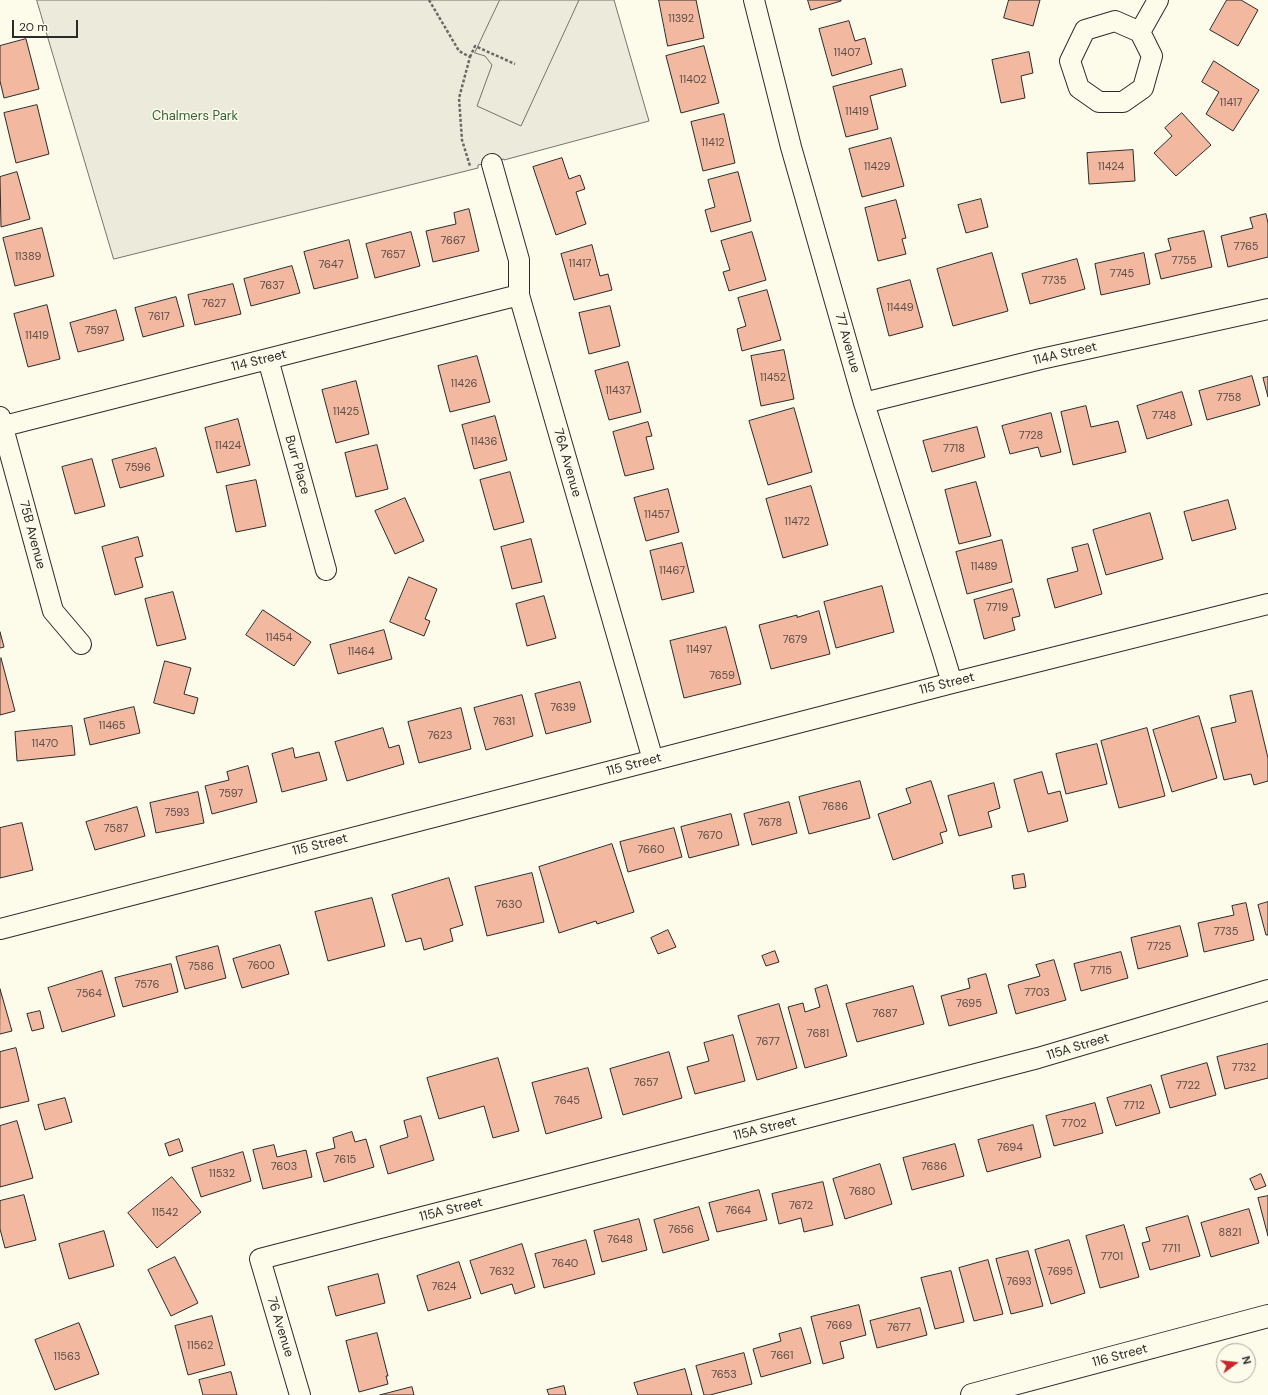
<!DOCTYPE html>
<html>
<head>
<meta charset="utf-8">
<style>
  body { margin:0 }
  #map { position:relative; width:1268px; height:1395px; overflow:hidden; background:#fdfbea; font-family:"DM Sans",sans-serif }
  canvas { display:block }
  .north { position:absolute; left:1216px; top:1343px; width:40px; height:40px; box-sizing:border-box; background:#fdfbea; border:1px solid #a9a89e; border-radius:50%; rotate:75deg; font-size:11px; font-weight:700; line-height:16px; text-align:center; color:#2b2b2b }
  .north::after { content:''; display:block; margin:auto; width:14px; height:18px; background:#c62828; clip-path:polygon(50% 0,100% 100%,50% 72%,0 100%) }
  .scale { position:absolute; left:12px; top:20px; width:66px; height:18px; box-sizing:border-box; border:2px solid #2b2b2b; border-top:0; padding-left:5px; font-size:12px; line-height:14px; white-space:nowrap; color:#2b2b2b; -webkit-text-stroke:3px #fdfbea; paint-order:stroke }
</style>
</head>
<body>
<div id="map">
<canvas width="1268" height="1395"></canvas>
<div class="north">N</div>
<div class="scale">20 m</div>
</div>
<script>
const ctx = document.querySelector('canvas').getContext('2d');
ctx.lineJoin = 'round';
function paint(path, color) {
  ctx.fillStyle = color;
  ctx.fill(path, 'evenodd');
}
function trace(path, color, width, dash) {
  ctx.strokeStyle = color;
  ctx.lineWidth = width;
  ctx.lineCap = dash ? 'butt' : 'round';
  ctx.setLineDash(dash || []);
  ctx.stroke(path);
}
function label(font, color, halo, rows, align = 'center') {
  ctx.font = font + ' "DM Sans",sans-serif';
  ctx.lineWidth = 3;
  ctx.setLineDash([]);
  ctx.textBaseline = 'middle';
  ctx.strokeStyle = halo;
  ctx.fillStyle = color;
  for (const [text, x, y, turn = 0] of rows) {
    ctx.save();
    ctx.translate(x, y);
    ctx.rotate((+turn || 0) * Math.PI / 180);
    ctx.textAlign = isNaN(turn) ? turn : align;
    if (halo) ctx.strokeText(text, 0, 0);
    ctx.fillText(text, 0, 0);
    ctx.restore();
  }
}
const green = new Path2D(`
  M 37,0 L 614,0 L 649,121 L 504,160 L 504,159 L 478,165 L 478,168 L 114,259 Z`);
paint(green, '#ecebdb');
trace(green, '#74746e', 1);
const parking = new Path2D(`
  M 500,0 L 579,0 L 521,126 L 477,106 L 492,65 L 485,56 L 475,53 Z`);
paint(parking, '#eceadb');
trace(parking, '#74746e', 1);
const building = new Path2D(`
  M 659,0 L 696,0 L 704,38 L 668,46 Z
  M 808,0 L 841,0 L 841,1 L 811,10 Z
  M 1009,0 L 1040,0 L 1033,26 L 1004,18 Z
  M 1227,0 L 1241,0 L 1258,10 L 1238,46 L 1210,30 Z
  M 849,21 L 855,41 L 865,38 L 872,64 L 832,76 L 819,29 Z
  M 26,39 L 39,89 L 4,98 L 0,81 L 0,46 Z
  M 704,46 L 719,103 L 681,113 L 666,56 Z
  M 1029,52 L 1033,73 L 1021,76 L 1025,98 L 1001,103 L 992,60 Z
  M 1214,61 L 1259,90 L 1233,131 L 1206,114 L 1219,92 L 1202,82 Z
  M 902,69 L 906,86 L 870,96 L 878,129 L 846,137 L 833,87 Z
  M 37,105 L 49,154 L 16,163 L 4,113 Z
  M 1182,113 L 1211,145 L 1176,176 L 1154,153 L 1172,136 L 1165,128 Z
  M 724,114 L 735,163 L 703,171 L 691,122 Z
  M 891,138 L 904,186 L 862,197 L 849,149 Z
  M 1133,150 L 1135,181 L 1089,184 L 1087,153 Z
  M 562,158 L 569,179 L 580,175 L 585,189 L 576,192 L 586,224 L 556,235 L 533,167 Z
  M 17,172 L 30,219 L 1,227 L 0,177 Z
  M 738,172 L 751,221 L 711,232 L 705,210 L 715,207 L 708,180 Z
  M 981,199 L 988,227 L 966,233 L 958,205 Z
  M 896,200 L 906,238 L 902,239 L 906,254 L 878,261 L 865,208 Z
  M 469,209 L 479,251 L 433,262 L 426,231 L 456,224 L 454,213 Z
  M 1266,214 L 1268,223 L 1268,257 L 1228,267 L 1221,236 L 1253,228 L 1250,218 Z
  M 42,228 L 54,276 L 15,286 L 3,238 Z
  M 1204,231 L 1212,267 L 1161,279 L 1155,254 L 1171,250 L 1168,239 Z
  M 411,232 L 420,266 L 375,278 L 366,244 Z
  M 752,232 L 766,280 L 729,291 L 723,272 L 730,270 L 721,241 Z
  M 349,240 L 358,278 L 314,289 L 304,252 Z
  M 592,245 L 600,276 L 608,274 L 612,290 L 574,300 L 561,254 Z
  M 992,253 L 1008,311 L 953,326 L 937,269 Z
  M 1144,253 L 1150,284 L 1101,295 L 1095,264 Z
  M 1077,259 L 1085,289 L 1030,304 L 1022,274 Z
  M 292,266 L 300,293 L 251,306 L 244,279 Z
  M 910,280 L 923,327 L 889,336 L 877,289 Z
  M 233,284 L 241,314 L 195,325 L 188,295 Z
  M 767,290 L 781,340 L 742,351 L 737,329 L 746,326 L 738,298 Z
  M 176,297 L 184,326 L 143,337 L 135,308 Z
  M 47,305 L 60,359 L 28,367 L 14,314 Z
  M 610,306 L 620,346 L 589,354 L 579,313 Z
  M 116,310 L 124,340 L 78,352 L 70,323 Z
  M 784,350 L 794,399 L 761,406 L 751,356 Z
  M 477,356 L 490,402 L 450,412 L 438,366 Z
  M 628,362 L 641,412 L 609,420 L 595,371 Z
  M 1252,376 L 1260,405 L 1207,420 L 1199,391 Z
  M 1268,377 L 1268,397 L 1263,378 Z
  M 356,381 L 369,434 L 336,443 L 322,390 Z
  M 1182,392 L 1192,425 L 1147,439 L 1137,406 Z
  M 1086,406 L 1091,427 L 1118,421 L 1126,452 L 1073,465 L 1061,412 Z
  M 794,408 L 812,472 L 768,485 L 749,421 Z
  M 1051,413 L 1061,452 L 1041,457 L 1038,447 L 1010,454 L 1002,426 Z
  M 495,416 L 507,460 L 474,469 L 462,425 Z
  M 238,419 L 250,465 L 217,473 L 205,428 Z
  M 648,422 L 652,436 L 646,437 L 654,469 L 625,476 L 613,432 Z
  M 977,427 L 985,457 L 932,472 L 923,441 Z
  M 377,445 L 388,489 L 356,497 L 345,453 Z
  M 156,448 L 164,476 L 120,488 L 112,460 Z
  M 92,459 L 105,506 L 75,514 L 62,467 Z
  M 510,472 L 524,522 L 494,530 L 480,480 Z
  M 256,480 L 266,526 L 236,532 L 226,486 Z
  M 976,482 L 991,536 L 959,544 L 945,490 Z
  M 811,486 L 828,545 L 783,558 L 766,499 Z
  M 668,489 L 679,532 L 646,541 L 634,498 Z
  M 405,498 L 424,541 L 395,554 L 375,511 Z
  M 1228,500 L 1236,529 L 1192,541 L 1184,512 Z
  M 1150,513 L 1163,559 L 1106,575 L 1093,530 Z
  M 138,537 L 143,556 L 135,558 L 143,587 L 115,595 L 102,547 Z
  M 531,539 L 542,582 L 512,589 L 501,547 Z
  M 1002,540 L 1012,582 L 967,594 L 956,552 Z
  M 682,543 L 694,592 L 662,600 L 650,551 Z
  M 1088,544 L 1102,594 L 1055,608 L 1047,579 L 1078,571 L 1072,548 Z
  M 409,577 L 437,589 L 425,619 L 430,621 L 424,636 L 390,622 Z
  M 882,586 L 894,632 L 836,648 L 824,602 Z
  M 1013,589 L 1020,616 L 1012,618 L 1015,630 L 984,639 L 974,600 Z
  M 173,592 L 186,639 L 157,646 L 145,599 Z
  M 544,596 L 556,638 L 527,646 L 516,604 Z
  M 263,610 L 311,642 L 294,666 L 246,635 Z
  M 819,611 L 830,654 L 771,669 L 759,625 L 797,615 L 797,617 Z
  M 726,627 L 741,684 L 684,698 L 670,641 Z
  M 384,630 L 392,659 L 338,674 L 330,645 Z
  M 0,632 L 4,647 L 0,648 Z
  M 1,658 L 15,711 L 0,715 L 0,659 Z
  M 165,661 L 191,668 L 184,694 L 198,698 L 194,714 L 154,703 Z
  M 580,682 L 591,722 L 546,734 L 535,694 Z
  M 1252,691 L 1268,758 L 1268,781 L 1254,785 L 1251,774 L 1224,780 L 1211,728 L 1236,722 L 1230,696 Z
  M 522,695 L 533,736 L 486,750 L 474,708 Z
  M 134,707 L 140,733 L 90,745 L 84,719 Z
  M 461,708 L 471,749 L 419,763 L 408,722 Z
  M 1199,716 L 1217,778 L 1172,792 L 1153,730 Z
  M 72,726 L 75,755 L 17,761 L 15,732 Z
  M 383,728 L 389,748 L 399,745 L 404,764 L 347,781 L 335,742 Z
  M 1147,728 L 1165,796 L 1119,808 L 1101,741 Z
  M 1097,744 L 1107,784 L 1066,794 L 1056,754 Z
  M 293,748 L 295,758 L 319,752 L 327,780 L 282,792 L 272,754 Z
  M 248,766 L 257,802 L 212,814 L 205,786 L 229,780 L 227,772 Z
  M 1042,772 L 1048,794 L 1060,791 L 1068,821 L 1028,832 L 1014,780 Z
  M 860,781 L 870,818 L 809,834 L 799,797 Z
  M 931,781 L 947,831 L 940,833 L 943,843 L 893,860 L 878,814 L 911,803 L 906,789 Z
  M 994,783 L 1000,808 L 988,812 L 992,827 L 959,836 L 948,796 Z
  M 198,792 L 204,823 L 156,833 L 150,803 Z
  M 789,802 L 797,833 L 752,845 L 744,814 Z
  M 137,807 L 145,836 L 95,850 L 86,822 Z
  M 731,814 L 739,845 L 689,858 L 681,827 Z
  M 22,823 L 33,870 L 0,878 L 0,828 Z
  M 674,828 L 682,857 L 628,872 L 620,842 Z
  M 612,844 L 634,912 L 597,924 L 596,921 L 559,933 L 539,867 Z
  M 532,873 L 544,922 L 487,936 L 475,887 Z
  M 1024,874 L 1026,887 L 1014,889 L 1012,876 Z
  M 449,878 L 463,925 L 450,929 L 453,941 L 424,950 L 421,938 L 406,942 L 392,895 Z
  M 372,898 L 385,946 L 328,961 L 315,912 Z
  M 1268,902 L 1268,935 L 1266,935 L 1258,905 Z
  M 1246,903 L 1254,940 L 1204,952 L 1198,923 L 1234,915 L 1232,906 Z
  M 1180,926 L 1188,956 L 1138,969 L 1131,938 Z
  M 668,930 L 676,947 L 658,954 L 651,938 Z
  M 280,945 L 289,974 L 242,988 L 233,959 Z
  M 218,946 L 226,978 L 185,989 L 176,957 Z
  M 775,951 L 779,962 L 766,966 L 762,956 Z
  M 1121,952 L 1128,978 L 1081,991 L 1074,964 Z
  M 1054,960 L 1066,1000 L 1016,1014 L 1008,985 L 1040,976 L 1036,965 Z
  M 171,964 L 178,992 L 123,1007 L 115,978 Z
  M 102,971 L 115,1016 L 62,1032 L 48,988 Z
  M 986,974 L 997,1013 L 949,1026 L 941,996 L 970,988 L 968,979 Z
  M 827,985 L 847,1056 L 805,1068 L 788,1007 L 803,1003 L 805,1012 L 820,1007 L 815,989 Z
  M 913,986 L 924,1024 L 857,1042 L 846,1004 Z
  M 0,989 L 12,1031 L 0,1034 Z
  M 779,1004 L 797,1068 L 757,1080 L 738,1016 Z
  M 40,1011 L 44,1028 L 32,1031 L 27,1014 Z
  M 733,1035 L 745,1081 L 695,1094 L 687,1067 L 709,1061 L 704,1043 Z
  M 1268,1044 L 1268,1078 L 1225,1089 L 1217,1057 Z
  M 16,1048 L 29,1101 L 0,1108 L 0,1052 Z
  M 669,1052 L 682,1098 L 623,1115 L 610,1069 Z
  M 498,1058 L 519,1131 L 493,1138 L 484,1106 L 439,1119 L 427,1078 Z
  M 1207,1063 L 1216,1095 L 1170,1108 L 1161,1076 Z
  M 588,1068 L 602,1118 L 546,1134 L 532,1083 Z
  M 1151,1085 L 1160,1113 L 1116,1126 L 1107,1098 Z
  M 65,1098 L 72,1122 L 45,1130 L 38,1105 Z
  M 1095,1103 L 1103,1133 L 1054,1146 L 1046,1116 Z
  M 421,1116 L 434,1160 L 388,1174 L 380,1146 L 408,1137 L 404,1121 Z
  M 17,1121 L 33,1178 L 0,1187 L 0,1126 Z
  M 1033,1125 L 1041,1157 L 987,1172 L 978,1140 Z
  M 352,1132 L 355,1142 L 366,1139 L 374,1167 L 324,1182 L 316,1153 L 335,1148 L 333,1138 Z
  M 179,1139 L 183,1151 L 169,1156 L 165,1144 Z
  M 955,1144 L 964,1176 L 912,1190 L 903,1158 Z
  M 274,1145 L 277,1157 L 306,1150 L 312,1177 L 263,1189 L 253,1150 Z
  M 243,1152 L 251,1181 L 201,1197 L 192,1168 Z
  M 880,1164 L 892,1204 L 845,1219 L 833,1179 Z
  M 1261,1174 L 1266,1186 L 1255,1190 L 1250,1179 Z
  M 172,1177 L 201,1212 L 157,1248 L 128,1213 Z
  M 823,1182 L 833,1225 L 804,1232 L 801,1218 L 779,1224 L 772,1194 Z
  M 759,1190 L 767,1220 L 717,1232 L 709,1203 Z
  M 24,1195 L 36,1240 L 5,1248 L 0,1229 L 0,1201 Z
  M 1268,1196 L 1268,1236 L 1258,1198 Z
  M 699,1207 L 709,1240 L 663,1253 L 654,1220 Z
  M 1249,1209 L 1259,1243 L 1211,1257 L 1201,1223 Z
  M 1188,1216 L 1200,1256 L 1150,1270 L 1142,1243 L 1150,1241 L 1146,1228 Z
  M 639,1219 L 647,1250 L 602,1262 L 594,1231 Z
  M 1124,1225 L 1139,1277 L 1100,1288 L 1086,1236 Z
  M 104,1231 L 114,1266 L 69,1279 L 59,1244 Z
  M 586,1240 L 595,1274 L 544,1288 L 535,1254 Z
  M 1069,1240 L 1085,1293 L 1051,1304 L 1035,1250 Z
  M 522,1244 L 535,1287 L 515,1294 L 512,1284 L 481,1294 L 470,1261 Z
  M 1028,1251 L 1043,1306 L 1011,1314 L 996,1259 Z
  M 175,1257 L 198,1303 L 171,1316 L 148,1270 Z
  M 988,1260 L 1003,1314 L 974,1321 L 959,1268 Z
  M 459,1262 L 471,1298 L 428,1311 L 417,1276 Z
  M 951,1271 L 964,1322 L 935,1329 L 921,1278 Z
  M 378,1274 L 385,1303 L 336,1316 L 328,1287 Z
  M 859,1305 L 866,1335 L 840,1342 L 844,1358 L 823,1364 L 811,1317 Z
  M 920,1308 L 927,1335 L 877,1348 L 870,1321 Z
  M 212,1316 L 225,1365 L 188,1375 L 175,1326 Z
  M 79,1323 L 99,1374 L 55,1390 L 35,1340 Z
  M 801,1328 L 811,1363 L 761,1377 L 753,1349 L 781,1341 L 779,1334 Z
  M 377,1333 L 388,1376 L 386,1376 L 388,1384 L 359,1392 L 346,1341 Z
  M 744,1353 L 752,1384 L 710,1395 L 704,1395 L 696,1366 Z
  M 685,1369 L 692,1395 L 638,1395 L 634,1383 Z
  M 231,1372 L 237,1395 L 203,1395 L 199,1380 Z
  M 564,1386 L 566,1395 L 549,1395 L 547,1390 Z
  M 412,1387 L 414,1395 L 380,1395 Z`);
paint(building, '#f2b8a0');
trace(building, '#2b2b2b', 1);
const minor = new Path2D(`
  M 754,0 L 791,147 L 864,403 L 943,653 L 952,683
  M 1115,21 L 1140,32 L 1152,56 L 1143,88 L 1123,102 L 1099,102 L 1079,88 L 1070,61 L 1085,30 Z
  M 1140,32 L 1158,0
  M 492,164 L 519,260 L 519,295 L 653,760
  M 268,359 L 326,570
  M 864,403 L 1041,359 L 1268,309
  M 0,417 L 53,611 L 81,644
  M 0,427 L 519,295
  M 0,929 L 952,683 L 1268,604
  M 300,1395 L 260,1259 L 1038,1058 L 1268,990`);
const tertiary = new Path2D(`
  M 972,1395 L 1268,1316`);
trace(minor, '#2b2b2b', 22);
trace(tertiary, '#2b2b2b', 24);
trace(new Path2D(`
  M 429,0 L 459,51 L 470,57 L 459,98 L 462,140 L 470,166
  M 470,57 L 475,46 L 515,64`), '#6a6964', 2.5, [3, 2]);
trace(minor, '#fdfbea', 20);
trace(tertiary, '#fdfbea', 22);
label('11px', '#5d4e48', null, [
  ["11392",681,19],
  ["11407",847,53],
  ["11402",693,80],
  ["11417",1231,103],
  ["11419",857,112],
  ["11412",713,143],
  ["11429",877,167],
  ["11424",1111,167],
  ["7667",453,241],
  ["7765",1246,247],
  ["7657",393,255],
  ["11389",28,257],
  ["7755",1184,261],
  ["11417",580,264],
  ["7647",331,265],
  ["7745",1122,274],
  ["7735",1054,281],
  ["7637",272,286],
  ["7627",214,304],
  ["11449",900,308],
  ["7617",159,317],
  ["7597",97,331],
  ["11419",37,336],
  ["11452",773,378],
  ["11426",464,384],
  ["11437",618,391],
  ["7758",1229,398],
  ["11425",346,412],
  ["7748",1164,416],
  ["7728",1031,436],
  ["11436",484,442],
  ["11424",228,446],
  ["7718",954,449],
  ["7596",138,468],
  ["11457",657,515],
  ["11472",797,522],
  ["11489",984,567],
  ["11467",672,571],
  ["7719",997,608],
  ["11454",279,638],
  ["7679",795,640],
  ["11497",699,650],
  ["11464",361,652],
  ["7659",722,676],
  ["7639",563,708],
  ["7631",504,722],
  ["11465",112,726],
  ["7623",440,736],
  ["11470",45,744],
  ["7597",231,794],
  ["7686",835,807],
  ["7593",177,813],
  ["7678",770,823],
  ["7587",116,829],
  ["7670",710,836],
  ["7660",651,850],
  ["7630",509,905],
  ["7735",1226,932],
  ["7725",1159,947],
  ["7600",261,966],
  ["7586",201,967],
  ["7715",1101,971],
  ["7576",147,985],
  ["7703",1037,993],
  ["7564",89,994],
  ["7695",969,1004],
  ["7687",885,1014],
  ["7681",818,1034],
  ["7677",768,1042],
  ["7732",1244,1068],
  ["7657",646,1083],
  ["7722",1188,1086],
  ["7645",567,1101],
  ["7712",1134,1106],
  ["7702",1074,1124],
  ["7694",1010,1148],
  ["7615",345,1160],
  ["7603",284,1167],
  ["7686",934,1167],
  ["11532",222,1174],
  ["7680",862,1192],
  ["7672",801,1206],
  ["7664",738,1211],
  ["11542",165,1213],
  ["7656",681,1230],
  ["8821",1230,1233],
  ["7648",620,1240],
  ["7711",1171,1249],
  ["7701",1112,1257],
  ["7640",565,1264],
  ["7632",502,1272],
  ["7695",1060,1272],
  ["7693",1019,1282],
  ["7624",444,1287],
  ["7669",839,1326],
  ["7677",899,1328],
  ["11562",200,1346],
  ["7661",782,1356],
  ["11563",67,1357],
  ["7653",724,1375]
]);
label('13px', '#34623c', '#fdfbea', [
  ["Chalmers Park",195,117]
]);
label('13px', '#2b2b2b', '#fdfbea', [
  ["77 Avenue",847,343,74],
  ["114A Street",1065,354,-13],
  ["114 Street",259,361,-14],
  ["76A Avenue",567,463,74],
  ["Burr Place",297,465,74],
  ["75B Avenue",32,535,75],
  ["115 Street",947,684,-14],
  ["115 Street",634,765,-15],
  ["115 Street",320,845,-14],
  ["115A Street",1078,1047,-17],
  ["115A Street",765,1129,-14],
  ["115A Street",451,1210,-14],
  ["76 Avenue",280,1327,73],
  ["116 Street",1120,1356,-15]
]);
</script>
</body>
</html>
